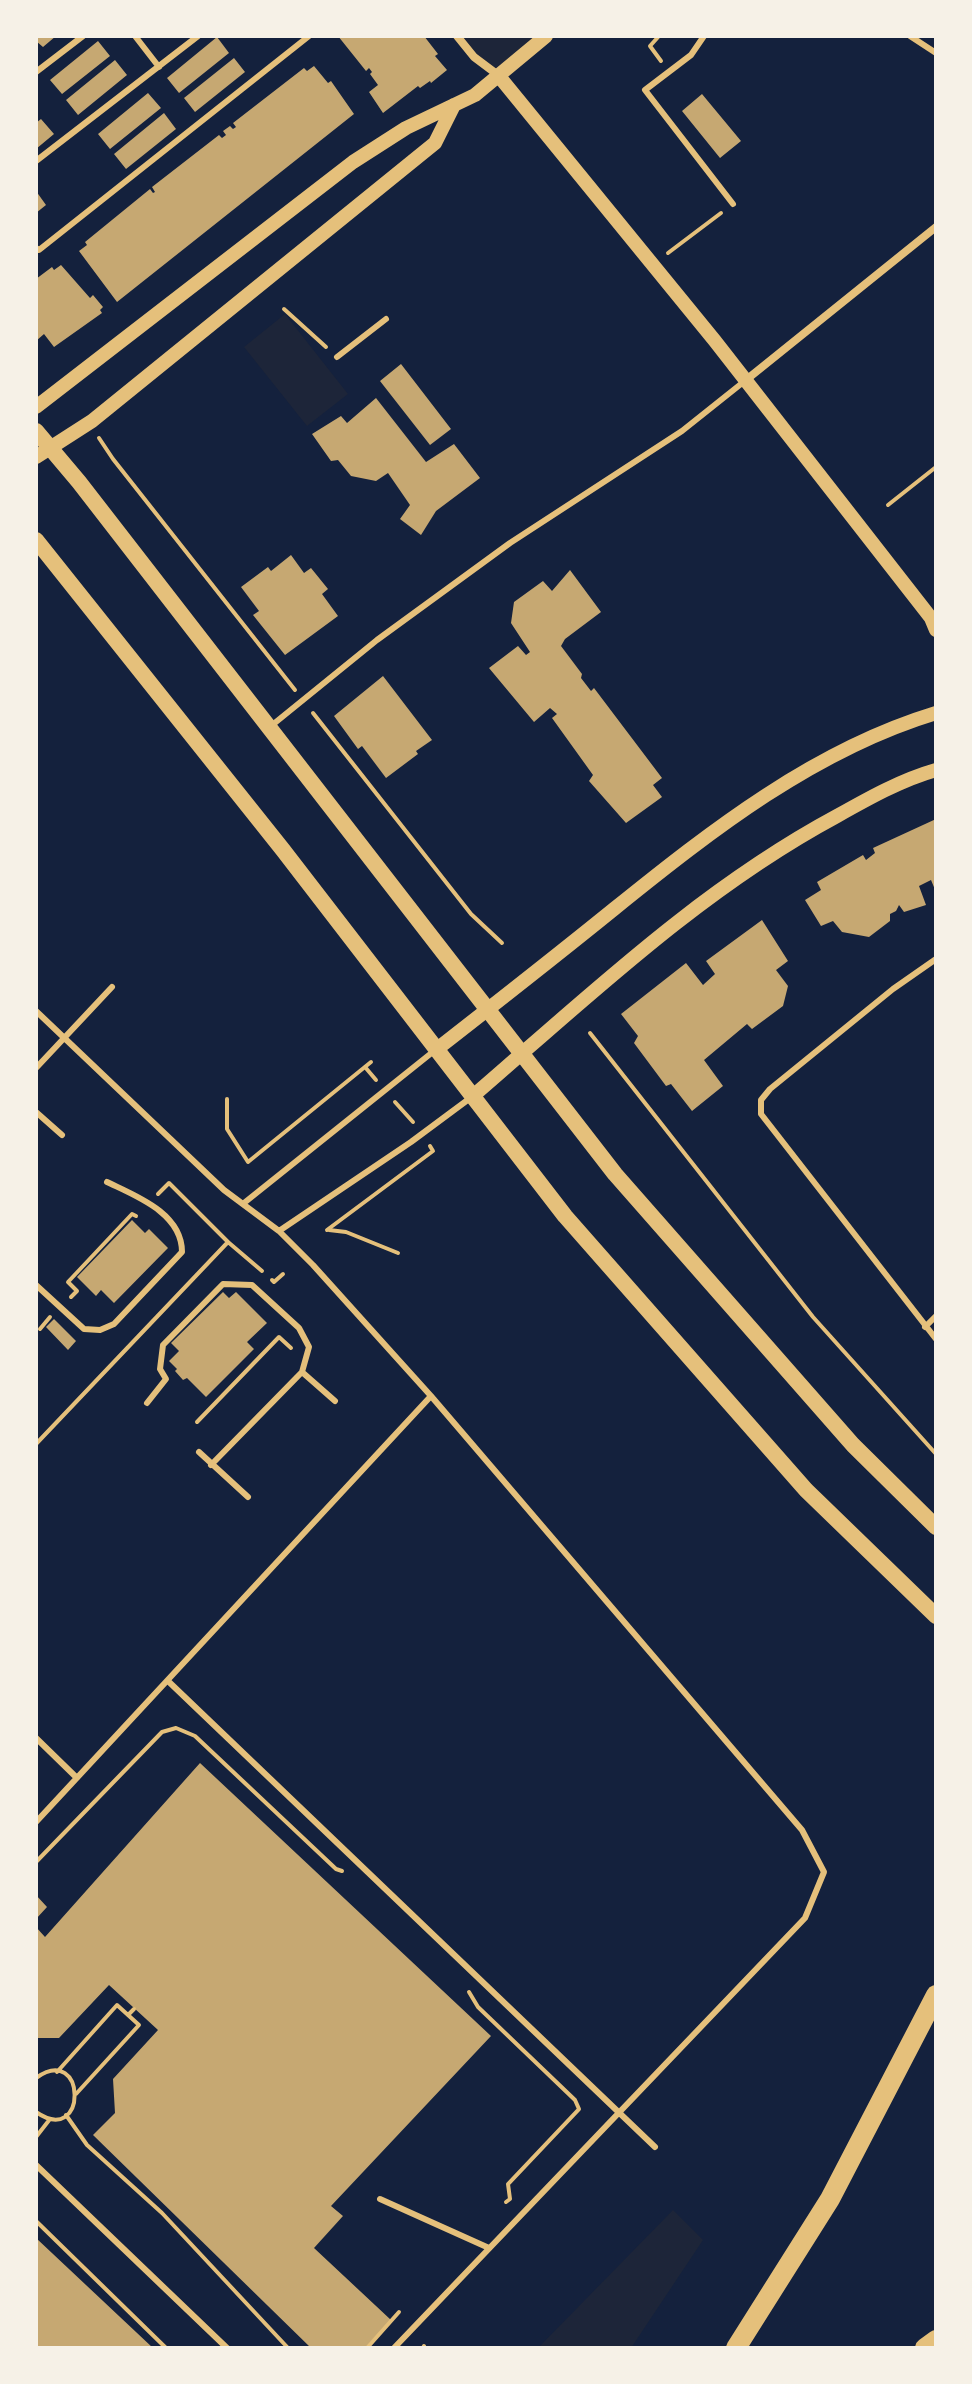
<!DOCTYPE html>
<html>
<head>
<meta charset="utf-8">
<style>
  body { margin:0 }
  #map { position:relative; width:972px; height:2384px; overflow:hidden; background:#14213d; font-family:Quicksand,sans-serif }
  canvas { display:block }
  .frame { position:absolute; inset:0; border:38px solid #f6f1e7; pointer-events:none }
</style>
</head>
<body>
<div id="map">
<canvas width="972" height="2384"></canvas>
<div class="frame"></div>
</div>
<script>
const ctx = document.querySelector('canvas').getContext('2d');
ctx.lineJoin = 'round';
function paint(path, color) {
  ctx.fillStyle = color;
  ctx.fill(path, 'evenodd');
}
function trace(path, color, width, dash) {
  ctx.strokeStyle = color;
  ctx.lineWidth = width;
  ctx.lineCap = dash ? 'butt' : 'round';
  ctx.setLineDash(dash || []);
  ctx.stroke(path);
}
paint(new Path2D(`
  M 461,36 L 546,36 L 498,75 L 474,57 Z
  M 285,314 L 348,394 L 307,426 L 244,347 Z
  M 673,2210 L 703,2240 L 631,2348 L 538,2348 Z`), '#1d2539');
paint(new Path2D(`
  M 36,36 L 56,36 L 43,47 L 36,41 Z
  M 338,36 L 424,36 L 438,54 L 435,56 L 447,70 L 431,83 L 430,81 L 420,88 L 418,86 L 383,113 L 369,92 L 378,85 L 370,74 L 372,72 L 369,68 L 366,71 Z
  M 217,37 L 229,53 L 179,93 L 167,78 Z
  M 98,41 L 110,56 L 62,94 L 50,80 Z
  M 234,58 L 245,72 L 195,112 L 184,98 Z
  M 115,60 L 127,75 L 78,115 L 66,100 Z
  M 314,66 L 328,83 L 331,81 L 354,114 L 117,302 L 79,251 L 87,245 L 85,242 L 150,189 L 153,193 L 155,192 L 152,187 L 219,135 L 222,138 L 226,135 L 223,131 L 230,126 L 233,129 L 236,127 L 233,123 L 304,68 L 307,71 Z
  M 148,93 L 161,108 L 110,149 L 98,134 Z
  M 702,94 L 741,141 L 720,158 L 682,111 Z
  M 164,113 L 176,129 L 126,169 L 114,154 Z
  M 41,119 L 54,134 L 36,149 L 36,123 Z
  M 36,191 L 46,205 L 36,213 Z
  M 61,265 L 90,298 L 93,295 L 103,307 L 100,310 L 102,313 L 54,347 L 44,334 L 36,341 L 36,279 L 52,267 L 54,270 Z
  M 401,364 L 451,429 L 430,445 L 380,381 Z
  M 376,398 L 426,462 L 454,444 L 480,478 L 436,511 L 421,535 L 400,519 L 410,505 L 388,473 L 376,481 L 351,476 L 338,460 L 331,461 L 312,434 L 341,416 L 347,423 Z
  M 291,555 L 304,573 L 311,568 L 328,589 L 322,594 L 338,616 L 285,655 L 253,615 L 259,611 L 241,587 L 268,567 L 271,571 Z
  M 570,570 L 601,612 L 565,639 L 561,646 L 582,674 L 581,678 L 591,691 L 594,688 L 662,778 L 653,785 L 662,797 L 626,823 L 589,781 L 593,775 L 552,718 L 557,714 L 550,708 L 534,722 L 489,668 L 518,646 L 526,655 L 530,652 L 511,623 L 514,602 L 543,581 L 552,591 Z
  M 383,676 L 432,740 L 416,751 L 418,754 L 386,778 L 362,746 L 358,749 L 334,716 Z
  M 936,819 L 936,892 L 931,880 L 919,886 L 926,905 L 904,912 L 899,905 L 896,911 L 890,914 L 890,921 L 869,937 L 842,932 L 833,921 L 821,926 L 805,900 L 821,890 L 817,882 L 863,855 L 866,860 L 875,853 L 873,848 Z
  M 762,920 L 788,961 L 776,970 L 788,986 L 783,1006 L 752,1029 L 747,1024 L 704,1060 L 723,1086 L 692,1111 L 671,1084 L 666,1086 L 634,1043 L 638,1036 L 621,1014 L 686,963 L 703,985 L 715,974 L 706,961 Z
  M 132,1220 L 145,1233 L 149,1229 L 168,1248 L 114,1303 L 101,1290 L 96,1296 L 77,1277 Z
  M 223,1292 L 229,1298 L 236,1292 L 267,1323 L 247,1342 L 254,1349 L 206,1397 L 187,1378 L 183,1380 L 175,1371 L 177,1369 L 169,1361 L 179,1351 L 171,1343 Z
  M 54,1319 L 76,1341 L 68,1350 L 46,1327 Z
  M 200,1763 L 491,2036 L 331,2206 L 343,2216 L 314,2248 L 391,2320 L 365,2348 L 311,2348 L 93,2135 L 115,2113 L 113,2079 L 158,2030 L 109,1985 L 59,2038 L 36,2038 L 36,1927 L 45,1937 Z
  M 36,1895 L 47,1907 L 36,1919 Z
  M 36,2238 L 153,2348 L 36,2348 Z`), '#c6a872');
trace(new Path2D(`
  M 659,36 L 650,46 L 661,61
  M 668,253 L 721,213
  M 284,309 L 326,347
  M 99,438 L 113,459 L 295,690
  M 888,505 L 936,467
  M 313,713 L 471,914 L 502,943
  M 590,1033 L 813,1317 L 936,1454
  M 365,1067 L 376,1080
  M 227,1099 L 227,1129 L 248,1162 L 371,1062
  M 395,1102 L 413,1122
  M 327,1230 L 433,1151 L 430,1146
  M 329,1230 L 346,1232 L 398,1253
  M 228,1242 L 262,1271
  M 272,1280 L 274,1282 L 283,1274
  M 71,1297 L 77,1291 L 68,1282 L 132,1214 L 136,1216
  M 40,1329 L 50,1317
  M 197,1422 L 279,1337 L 291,1348
  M 36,1444 L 228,1242 L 169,1183 L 158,1194
  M 36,1862 L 162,1732 L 176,1728 L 195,1736 L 336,1869 L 342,1871
  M 469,1992 L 478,2007 L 575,2100 L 579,2109 L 508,2184 L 510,2199 L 506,2202
  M 128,2015 L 134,2009
  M 57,2072 L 117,2005 L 139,2025 L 76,2094
  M 36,2078 C 87,2042 88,2148 36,2112
  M 66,2115 L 87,2145 L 162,2213 L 288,2348
  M 36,2137 L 50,2119
  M 36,2221 L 166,2348
  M 367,2348 L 399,2312
  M 423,2348 L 424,2346`), '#e5c07b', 4);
trace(new Path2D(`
  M 135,36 L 159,67
  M 704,36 L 691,55 L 645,90 L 733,204
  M 910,36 L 936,53
  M 36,72 L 83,36
  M 36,161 L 198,36
  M 36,248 L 39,250 L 309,36
  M 337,357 L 386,319
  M 271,726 L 377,640 L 510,543 L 682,431 L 746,380
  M 936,959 L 893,989 L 770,1089 L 761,1100 L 761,1114 L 936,1339
  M 36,1011 L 224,1190 L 279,1231 L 313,1265 L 431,1396 L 802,1830 L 824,1872 L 805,1918 L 394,2348
  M 36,1068 L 112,987
  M 36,1112 L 62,1135
  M 244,1203 L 434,1051
  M 279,1231 L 411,1142 L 473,1096
  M 36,1285 L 84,1329 L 100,1330 L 114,1324 L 182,1252 C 182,1213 136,1196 107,1182
  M 925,1327 L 936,1316
  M 147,1403 L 166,1379 L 160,1369 L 163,1345 L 223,1284 L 252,1285 L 299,1328 L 309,1347 L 302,1372
  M 199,1452 L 248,1497
  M 211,1465 L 302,1372 L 335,1401
  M 168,1681 L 655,2147
  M 36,1738 L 77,1778
  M 36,1822 L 431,1396
  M 36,2165 L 227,2348
  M 380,2199 L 489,2248`), '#e5c07b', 6);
trace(new Path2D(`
  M 457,36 L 474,57 L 498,75
  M 746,380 L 936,227`), '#e5c07b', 8);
trace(new Path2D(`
  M 498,75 L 715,341 L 931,618 L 936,630
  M 36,407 L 353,162 L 406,128 L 475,95 L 546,36
  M 36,457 L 92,421 L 435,143 L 454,105
  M 437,1049 C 496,1003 556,956 614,909 C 712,830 814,750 936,713
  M 473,1096 C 589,996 701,889 837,816 C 869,798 901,780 936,770`), '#e5c07b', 14);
trace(new Path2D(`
  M 36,431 L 79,482 L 615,1174 L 853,1445 L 936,1527
  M 36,540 L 283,850 L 565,1216 L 806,1490 L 936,1616`), '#e5c07b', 16);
trace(new Path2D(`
  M 736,2348 L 830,2199 L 936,1995
  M 925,2348 L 936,2340`), '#e5c07b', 20);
</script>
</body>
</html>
